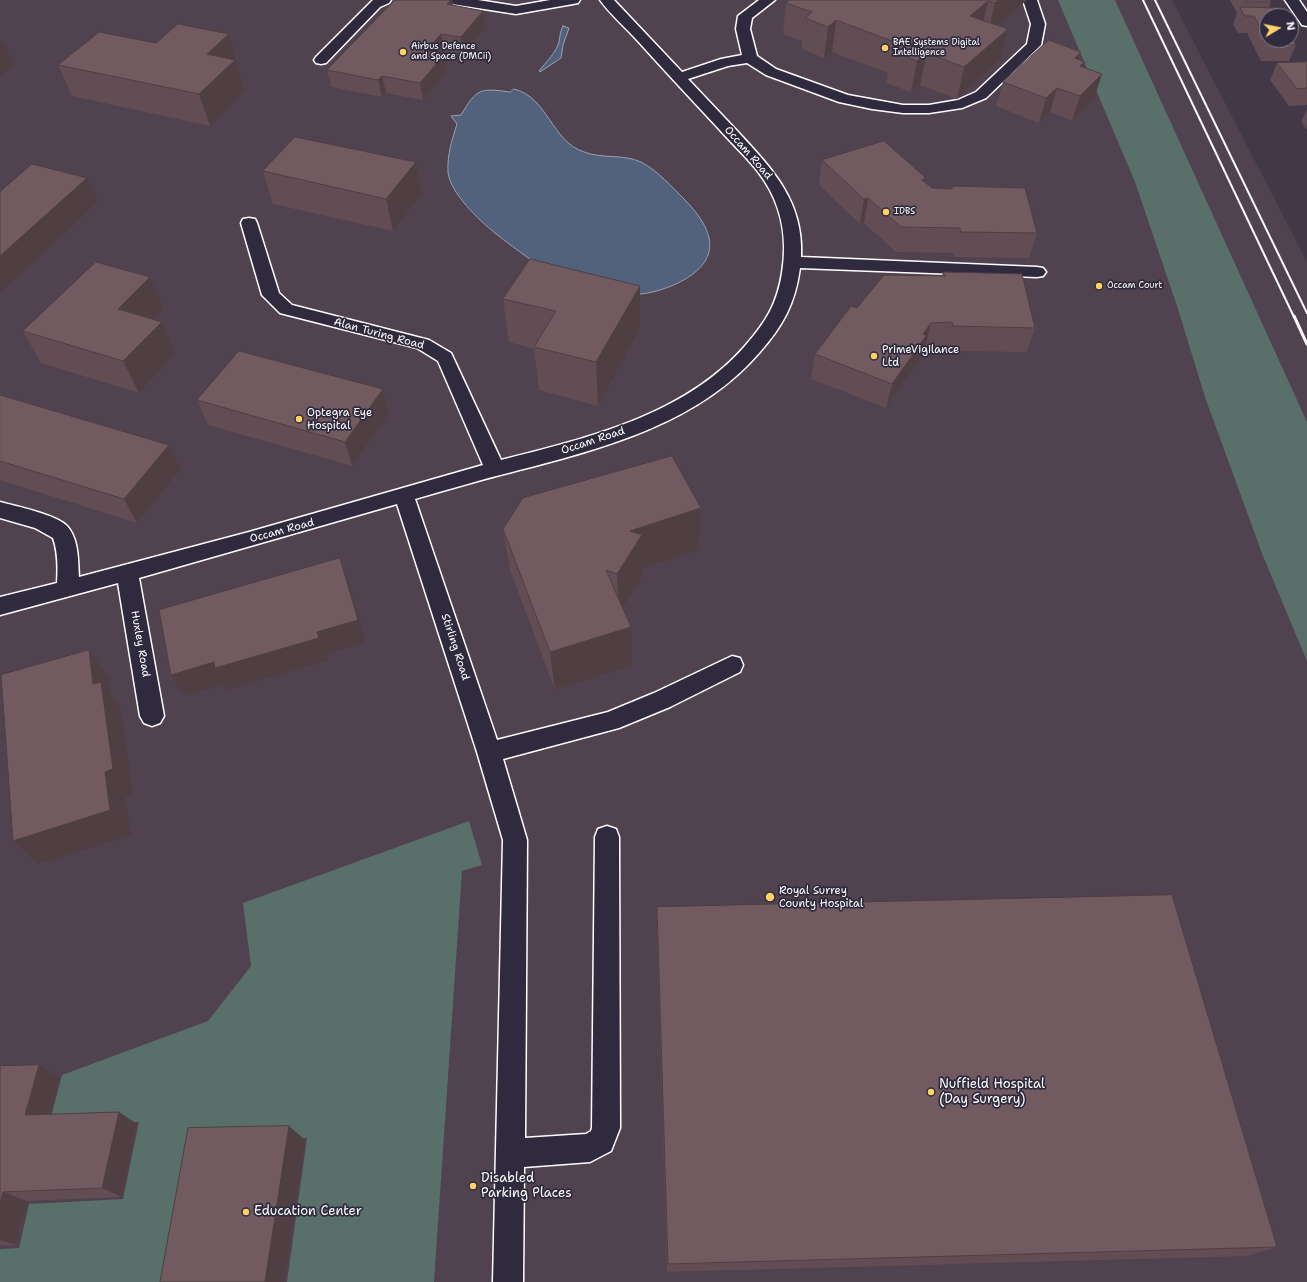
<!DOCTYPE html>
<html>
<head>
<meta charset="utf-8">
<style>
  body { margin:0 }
  #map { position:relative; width:1307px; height:1282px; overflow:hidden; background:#433848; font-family:"Shantell Sans",sans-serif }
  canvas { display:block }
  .north { position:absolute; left:1259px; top:8px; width:40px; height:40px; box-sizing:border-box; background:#2f2a3d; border:1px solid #827f8b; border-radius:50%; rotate:80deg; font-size:11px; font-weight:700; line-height:16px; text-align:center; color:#fff }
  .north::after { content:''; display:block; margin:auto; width:14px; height:18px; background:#ffd166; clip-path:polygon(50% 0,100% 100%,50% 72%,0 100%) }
</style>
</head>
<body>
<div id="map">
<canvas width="1307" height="1282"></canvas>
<div class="north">N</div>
</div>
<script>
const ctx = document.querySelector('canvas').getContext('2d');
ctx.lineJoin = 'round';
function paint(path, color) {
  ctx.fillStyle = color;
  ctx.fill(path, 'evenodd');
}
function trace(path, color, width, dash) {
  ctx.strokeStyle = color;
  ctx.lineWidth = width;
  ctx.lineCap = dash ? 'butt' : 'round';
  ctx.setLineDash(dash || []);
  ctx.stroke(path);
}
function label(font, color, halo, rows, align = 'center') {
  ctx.font = font + ' "Shantell Sans",sans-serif';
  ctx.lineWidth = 3.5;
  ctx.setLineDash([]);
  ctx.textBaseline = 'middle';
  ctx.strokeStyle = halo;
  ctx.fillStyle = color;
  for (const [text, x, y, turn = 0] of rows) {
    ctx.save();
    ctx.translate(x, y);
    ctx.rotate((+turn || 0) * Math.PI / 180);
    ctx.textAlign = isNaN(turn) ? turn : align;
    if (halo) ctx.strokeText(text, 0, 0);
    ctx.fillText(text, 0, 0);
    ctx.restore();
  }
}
paint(new Path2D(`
  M 0,0 L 1172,0 L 1307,262 L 1307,1282 L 0,1282 Z`), '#51424f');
paint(new Path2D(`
  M 1058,0 L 1115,0 L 1307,422 L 1307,661 L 1263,556 L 1206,400 L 1177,306 L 1135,182 Z
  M 469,821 L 482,865 L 462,871 L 434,1282 L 287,1282 L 307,1138 L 208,1141 L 183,1282 L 0,1282 L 0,1249 L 19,1248 L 29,1204 L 123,1199 L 139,1122 L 49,1125 L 62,1075 L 208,1021 L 251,966 L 243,903 Z`), '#596f6a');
const water = new Path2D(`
  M 563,26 L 569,28 L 563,45 L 561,58 L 540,72 L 539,71 C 546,62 556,53 559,42 C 560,36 560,32 563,26 Z
  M 514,89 C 548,97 551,141 584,152 C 603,159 624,154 641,162 C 658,171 672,187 685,200 C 717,233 722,262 676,284 C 662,290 644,296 628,294 C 613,293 596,286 581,282 C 572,279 559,277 550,273 C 543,269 537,264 531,260 C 519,251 506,242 495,233 C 479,220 450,193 448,172 C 447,155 452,140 457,124 L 451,116 L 461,115 C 477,88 480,88 510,92 Z`);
paint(water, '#52627c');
trace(water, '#97a1b0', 1);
const minor = new Path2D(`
  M 373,0 L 391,0 L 389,3 L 380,7 L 326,63 L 321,64 L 316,63 L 314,60 L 316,57 Z
  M 445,0 L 478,0 L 516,6 L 550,0 L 580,0 L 578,3 L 573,4 L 516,14 L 452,4 L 447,3 Z
  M 600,0 L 614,0 L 682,72 L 721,59 L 742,55 L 736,29 L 738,16 L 759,0 L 775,0 L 752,18 L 750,29 L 757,56 L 776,69 L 848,95 L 903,105 L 929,105 L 958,100 L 976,92 L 1027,44 L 1031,24 L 1023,0 L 1037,0 L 1045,24 L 1041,45 L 986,98 L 962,108 L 929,113 L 903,113 L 872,109 L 839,102 L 766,75 L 747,63 L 728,66 L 688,79 C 705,97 722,115 739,133 C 773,170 804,202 801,257 L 1037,267 L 1043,268 L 1046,272 L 1043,276 L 1037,277 L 800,268 C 795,304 783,326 759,353 C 697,425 600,449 512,472 C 479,480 447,490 415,499 L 497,740 L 608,712 L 654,693 L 732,656 L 740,658 L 743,665 L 740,672 L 670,707 L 619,728 L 503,759 L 527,840 L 525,1138 L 586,1134 L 591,1131 L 592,1128 L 595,837 L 598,829 L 607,826 L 616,829 L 619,837 L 620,1128 L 611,1151 L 590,1162 L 524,1167 L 523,1282 L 493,1282 L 503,840 L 477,752 L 397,504 L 139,578 L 164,716 L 160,723 L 152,726 L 144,723 L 140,716 L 118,583 L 0,615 L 0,597 L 57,583 C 58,568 58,552 53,538 L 35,528 L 0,518 L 0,502 C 16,506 57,515 67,526 C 79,539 78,561 79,577 L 249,532 L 483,465 L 438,361 L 417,348 L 280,313 L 262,295 L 241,223 L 243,219 L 249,218 L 255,219 L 257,223 L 279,293 L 292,305 L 429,340 L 451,353 L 501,460 C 587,438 684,416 745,346 C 766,322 777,304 782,273 C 788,237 781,202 759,173 C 748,158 732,144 719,129 C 691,99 663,69 636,39 C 624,26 610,14 600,0 Z
  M 1285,0 L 1299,0 L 1307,12 L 1307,26 L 1302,25 Z`);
trace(minor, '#fff', 3);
paint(minor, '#2f2a3d');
trace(new Path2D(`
  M 1143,0 L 1294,317
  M 1155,0 L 1307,313`), '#fff', 2);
trace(new Path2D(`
  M 1294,316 L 1307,344`), '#fff', 3);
paint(new Path2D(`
  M 395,0 L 452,0 L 453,5 L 485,28 L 463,54 L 444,50 L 441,54 L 447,71 L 423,100 L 386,93 L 382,97 L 331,87 L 327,70 Z
  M 790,0 L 1027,0 L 998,25 L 1008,29 L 1000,60 L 957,99 L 920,85 L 911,92 L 886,83 L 888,73 L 832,52 L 824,58 L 802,49 L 802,41 L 783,34 L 786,3 Z
  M 1230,0 L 1270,0 L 1271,2 L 1269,7 L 1267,16 L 1296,45 L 1289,61 L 1261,61 L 1247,33 L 1238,33 L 1233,24 L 1237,13 Z
  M 229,34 L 238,65 L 237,66 L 245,91 L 210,126 L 72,96 L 58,65 L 156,43 Z
  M 1081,52 L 1079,60 L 1084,67 L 1094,99 L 1072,121 L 1050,112 L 1039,123 L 996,106 L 1003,82 Z
  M 1307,62 L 1307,105 L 1289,106 L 1270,80 L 1277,63 Z
  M 1307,109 L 1307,130 L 1301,122 Z
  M 822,160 L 925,182 L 932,188 L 951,189 L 952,186 L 1037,233 L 1029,258 L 955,257 L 954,253 L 896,252 L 864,223 L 860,224 L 819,185 Z
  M 416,162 L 422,194 L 393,231 L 273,204 L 263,171 Z
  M 943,272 L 1035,328 L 1027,352 L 947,351 L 946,347 L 925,348 L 922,353 L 920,360 L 886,408 L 811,379 L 815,354 L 942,276 Z
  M 150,277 L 164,309 L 154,319 L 162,322 L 176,353 L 139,393 L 41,363 L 23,331 Z
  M 503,299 L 640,329 L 598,406 L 539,390 L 534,349 L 509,342 Z
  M 383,389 L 389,414 L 352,466 L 208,425 L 197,400 Z
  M 0,395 L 169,445 L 181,469 L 137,523 L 0,480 Z
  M 701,508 L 699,550 L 643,568 L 643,576 L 623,608 L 632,666 L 555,690 L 510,570 L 503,529 Z
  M 657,907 L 1277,1247 L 1248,1256 L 667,1272 L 657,929 Z
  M 0,1066 L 60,1078 L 50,1115 L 137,1124 L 122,1197 L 27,1201 L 16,1245 L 0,1246 Z`), '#614d53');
paint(new Path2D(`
  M 451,0 L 452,0 L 454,16 L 447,4 Z
  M 998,0 L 1027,0 L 988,34 L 995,3 Z
  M 988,1 L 981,32 L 970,16 Z
  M 483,11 L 485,28 L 463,54 L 461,37 Z
  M 836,20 L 832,52 L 824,58 L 828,27 Z
  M 1008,29 L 1000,60 L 957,99 L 964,67 Z
  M 229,34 L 238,65 L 237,66 L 245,91 L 210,126 L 199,94 L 207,54 Z
  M 441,34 L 444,50 L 429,68 L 426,51 Z
  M 3,41 L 14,65 L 0,76 L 0,43 Z
  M 1081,52 L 1074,76 L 1075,58 Z
  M 927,53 L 920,85 L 911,92 L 917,61 Z
  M 444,55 L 447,71 L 423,100 L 420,83 Z
  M 1085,62 L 1078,86 L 1080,66 Z
  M 1102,74 L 1094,99 L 1072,121 L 1080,96 Z
  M 382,76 L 386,93 L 382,97 L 378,80 Z
  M 1057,88 L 1050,112 L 1039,123 L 1046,98 Z
  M 416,162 L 422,194 L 393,231 L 386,199 Z
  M 87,178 L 98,202 L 0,293 L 0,256 Z
  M 926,178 L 920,203 L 922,180 Z
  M 868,198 L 864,223 L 860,224 L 864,199 Z
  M 150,277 L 164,309 L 133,341 L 118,309 Z
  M 640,286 L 640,329 L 598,406 L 596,362 Z
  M 162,322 L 176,353 L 139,393 L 123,361 Z
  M 931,323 L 925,348 L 922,353 L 920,360 L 886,408 L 892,384 L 923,334 Z
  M 383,389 L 389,414 L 352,466 L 345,442 Z
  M 169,445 L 181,469 L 137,523 L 124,499 Z
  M 701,508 L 699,550 L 643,568 L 643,576 L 619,614 L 617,574 L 630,531 Z
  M 340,558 L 348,581 L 366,642 L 326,654 L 328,660 L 227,690 L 224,684 L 184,696 L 171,675 L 317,632 Z
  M 631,627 L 632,666 L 555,690 L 550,652 Z
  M 89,650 L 109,678 L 111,695 L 121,709 L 133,794 L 125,797 L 131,835 L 38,864 L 13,841 L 93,684 Z
  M 39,1065 L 60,1078 L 47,1127 L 25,1115 Z
  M 119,1112 L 137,1124 L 122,1197 L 102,1188 Z
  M 289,1126 L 305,1140 L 284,1282 L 265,1282 Z
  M 3,1192 L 27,1201 L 16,1245 L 0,1240 L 0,1205 Z`), '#4f3f43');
const building = new Path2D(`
  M 395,0 L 451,0 L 447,4 L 483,11 L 461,37 L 441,34 L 426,51 L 444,55 L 420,83 L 382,76 L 378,80 L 327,70 Z
  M 790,0 L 998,0 L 995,3 L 988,1 L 970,16 L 1008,29 L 964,67 L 927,53 L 917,61 L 892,51 L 900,44 L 836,20 L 828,27 L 805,18 L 812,12 L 786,3 Z
  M 1245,0 L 1270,0 L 1271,2 L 1246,2 Z
  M 1240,7 L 1279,8 L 1284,16 L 1267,16 L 1267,40 L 1291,40 L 1291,36 L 1296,45 L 1269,44 L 1254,16 L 1245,16 Z
  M 178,24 L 229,34 L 207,54 L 235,60 L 199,94 L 58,65 L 99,32 L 156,43 Z
  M 1049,40 L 1081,52 L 1075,58 L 1085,62 L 1080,66 L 1102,74 L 1080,96 L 1057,88 L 1046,98 L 1003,82 Z
  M 1307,62 L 1307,88 L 1297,89 L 1277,63 Z
  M 295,137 L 416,162 L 386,199 L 263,171 Z
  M 884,141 L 926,178 L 922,180 L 932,188 L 952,189 L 952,186 L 1025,188 L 1037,233 L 961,232 L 960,228 L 901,227 L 868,198 L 864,199 L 822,160 Z
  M 32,164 L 87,178 L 0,256 L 0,192 Z
  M 530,259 L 640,286 L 596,362 L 534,347 L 556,311 L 503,299 Z
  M 96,262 L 150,277 L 118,309 L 162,322 L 123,361 L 23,331 Z
  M 943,272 L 1022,274 L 1035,328 L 953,326 L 952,322 L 931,323 L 923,334 L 926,336 L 892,384 L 815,354 L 851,306 L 857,308 L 884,275 L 945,276 Z
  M 239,351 L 383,389 L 345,442 L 197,400 Z
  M 0,395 L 169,445 L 124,499 L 0,461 Z
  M 672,456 L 701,508 L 630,531 L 642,535 L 617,574 L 606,570 L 631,627 L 550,652 L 503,529 L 523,498 Z
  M 340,558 L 358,620 L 317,632 L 319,638 L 215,668 L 214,662 L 171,675 L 159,610 Z
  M 89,650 L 93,684 L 101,682 L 113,769 L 105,772 L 110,810 L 13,841 L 1,675 Z
  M 1172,895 L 1277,1247 L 668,1264 L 657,907 Z
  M 39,1065 L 25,1115 L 119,1112 L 102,1188 L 3,1192 L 0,1205 L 0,1066 Z
  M 289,1126 L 265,1282 L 160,1282 L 188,1128 Z`);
paint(building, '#715a60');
trace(building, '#4f3f43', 1);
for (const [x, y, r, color] of [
  [885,48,4,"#ffd166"],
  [403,52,4,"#ffd166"],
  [886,212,4,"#ffd166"],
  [1099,286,4,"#ffd166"],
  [874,356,4,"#ffd166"],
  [299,419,4,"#ffd166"],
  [770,897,5,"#ffd166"],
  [931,1092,4,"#ffd166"],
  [473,1186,4,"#ffd166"],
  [246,1212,4,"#ffd166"]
]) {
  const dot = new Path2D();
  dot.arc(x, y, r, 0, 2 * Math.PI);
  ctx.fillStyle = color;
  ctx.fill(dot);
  trace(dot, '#2f2a3d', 1.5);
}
label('9px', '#fff', '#2f2a3d', [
  ["BAE Systems Digital",893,43],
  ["Intelligence",893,53],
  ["Airbus Defence",411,47],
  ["and Space (DMCii)",411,57],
  ["IDBS",894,212],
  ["Occam Court",1107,286]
], 'left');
label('11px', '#fff', '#2f2a3d', [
  ["Occam Road",748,153,49],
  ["Alan Turing Road",379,334,15],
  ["Occam Road",593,441,-18],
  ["Occam Road",282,531,-15],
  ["Huxley Road",140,644,80],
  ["Stirling Road",455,647,72]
]);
label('11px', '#fff', '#2f2a3d', [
  ["PrimeVigilance",882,350],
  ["Ltd",882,363],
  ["Optegra Eye",307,413],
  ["Hospital",307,426],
  ["Royal Surrey",779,891],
  ["County Hospital",779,904]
], 'left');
label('13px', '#fff', '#2f2a3d', [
  ["Nuffield Hospital",939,1085],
  ["(Day Surgery)",939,1100],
  ["Disabled",481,1179],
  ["Parking Places",481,1194],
  ["Education Center",254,1212]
], 'left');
</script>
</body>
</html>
